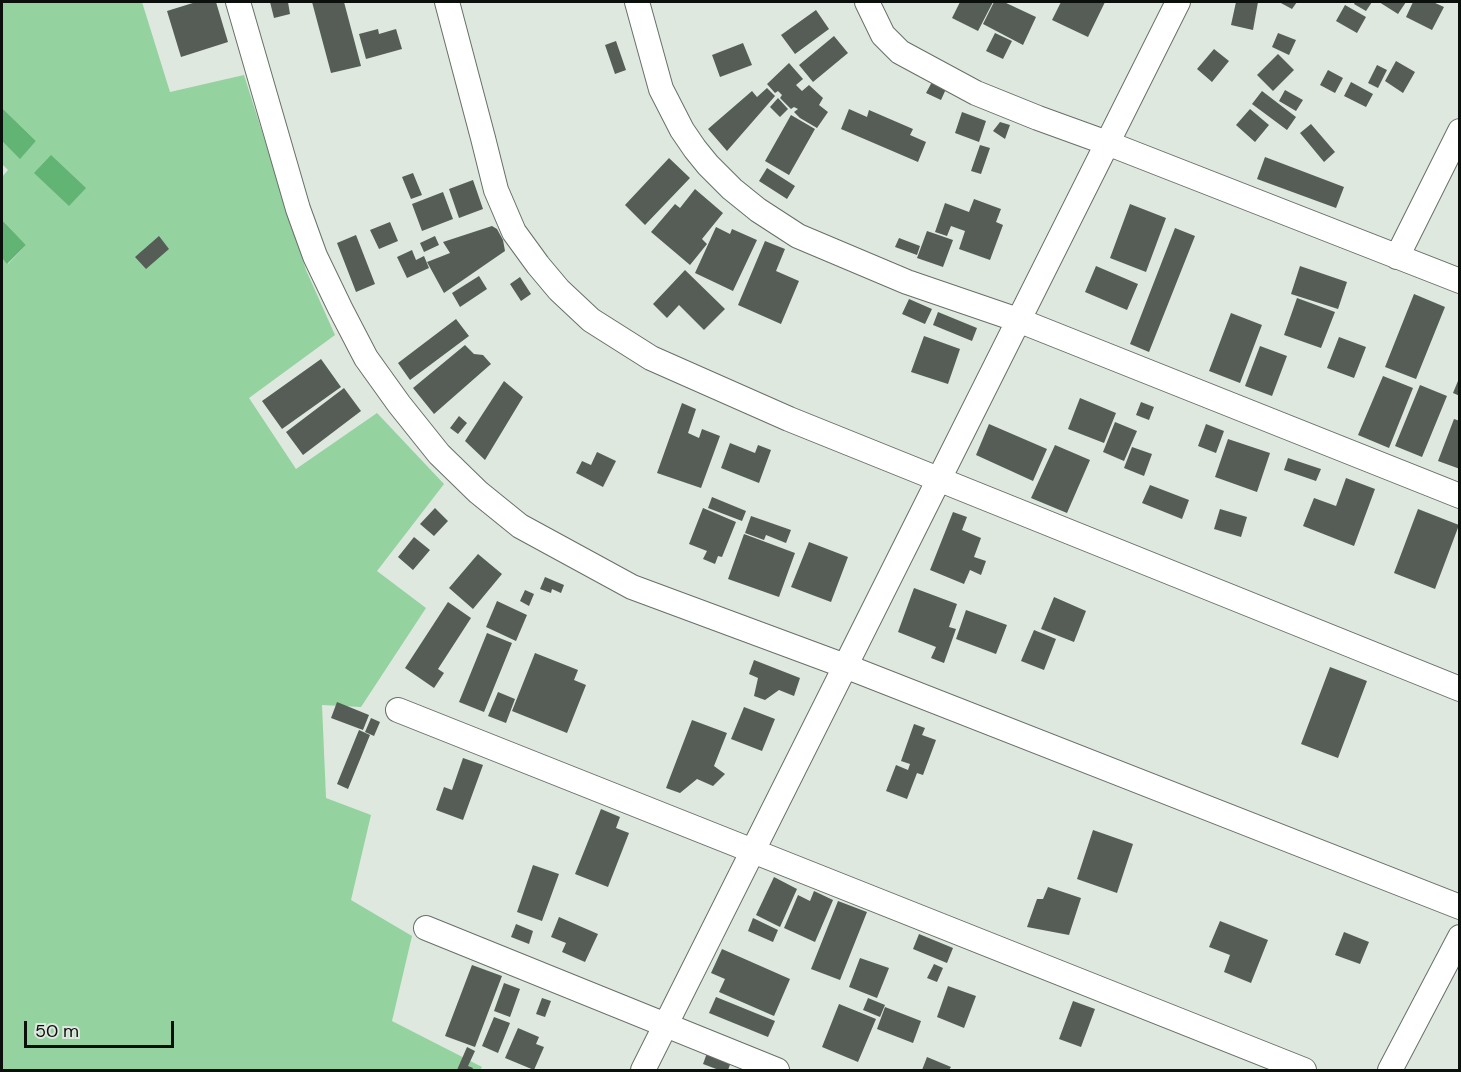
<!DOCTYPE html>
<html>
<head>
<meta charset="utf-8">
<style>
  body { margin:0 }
  #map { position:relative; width:1461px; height:1072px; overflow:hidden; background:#dee8df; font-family:"DM Sans",sans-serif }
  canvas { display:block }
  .frame { position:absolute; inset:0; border:3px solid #0c100d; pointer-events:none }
  .scale { position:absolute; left:24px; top:1021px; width:150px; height:27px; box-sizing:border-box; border:3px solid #0c100d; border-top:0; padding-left:8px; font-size:18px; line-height:21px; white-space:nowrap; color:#0c100d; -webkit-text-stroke:4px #dee8df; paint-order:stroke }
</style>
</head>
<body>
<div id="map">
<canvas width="1461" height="1072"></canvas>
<div class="frame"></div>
<div class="scale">50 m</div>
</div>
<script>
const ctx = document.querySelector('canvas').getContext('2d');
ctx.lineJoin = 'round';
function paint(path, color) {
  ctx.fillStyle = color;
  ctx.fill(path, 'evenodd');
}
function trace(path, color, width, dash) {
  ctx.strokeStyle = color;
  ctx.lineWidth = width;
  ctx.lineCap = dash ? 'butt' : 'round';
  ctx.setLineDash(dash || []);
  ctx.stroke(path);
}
paint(new Path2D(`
  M 2,2 L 142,2 L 170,92 L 244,75 L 306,270 L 335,335 L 249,398 L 296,469 L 377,413 L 444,484 L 377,571 L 426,608 L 361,707 L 322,705 L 326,798 L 371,815 L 351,900 L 412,936 L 392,1021 L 482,1067 L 480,1070 L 2,1070 L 2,258 L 8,264 L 26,245 L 2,220 L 2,177 L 8,170 L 2,164 L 2,141 L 20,158 L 36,141 L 2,108 Z`), '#94d29f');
paint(new Path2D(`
  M 2,108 L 36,141 L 20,159 L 2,141 Z
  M 51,155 L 86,188 L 69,206 L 34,173 Z
  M 2,220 L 26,245 L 7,264 L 2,258 Z`), '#61b473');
paint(new Path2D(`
  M 196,2 L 216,2 L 228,42 L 181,57 L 167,11 Z
  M 270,2 L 288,2 L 290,14 L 274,18 Z
  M 312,2 L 344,2 L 361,66 L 331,73 Z
  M 960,2 L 993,2 L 978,31 L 952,18 Z
  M 994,2 L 1004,2 L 1036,17 L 1023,45 L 983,24 Z
  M 1061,2 L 1105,2 L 1088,37 L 1052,20 Z
  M 1236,2 L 1258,2 L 1253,30 L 1231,25 Z
  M 1279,2 L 1297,2 L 1292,9 Z
  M 1355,2 L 1372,2 L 1366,11 L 1354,4 Z
  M 1379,2 L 1406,2 L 1398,14 Z
  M 1413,2 L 1433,2 L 1444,7 L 1432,30 L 1406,17 Z
  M 1345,5 L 1366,17 L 1357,33 L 1336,21 Z
  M 816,10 L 829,29 L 795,54 L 781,35 Z
  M 378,29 L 379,34 L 396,29 L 402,49 L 366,59 L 359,34 Z
  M 995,33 L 1012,41 L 1003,59 L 986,51 Z
  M 1278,33 L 1296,40 L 1289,55 L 1272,47 Z
  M 834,36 L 848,53 L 813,82 L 799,65 Z
  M 616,41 L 626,70 L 615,74 L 605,45 Z
  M 743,43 L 752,65 L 720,77 L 712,55 Z
  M 1214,49 L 1229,61 L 1212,82 L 1197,69 Z
  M 1278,54 L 1294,70 L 1273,91 L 1257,75 Z
  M 1396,61 L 1415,72 L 1403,93 L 1385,81 Z
  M 789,63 L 803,79 L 796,85 L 802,91 L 809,85 L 823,98 L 819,105 L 828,112 L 817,128 L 800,118 L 794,112 L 798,109 L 794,107 L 791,109 L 780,98 L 782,95 L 778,91 L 775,93 L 767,84 Z
  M 1377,65 L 1387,70 L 1378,88 L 1368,83 Z
  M 1328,70 L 1343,78 L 1335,93 L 1320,85 Z
  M 932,82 L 946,89 L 941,100 L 926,93 Z
  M 1351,82 L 1373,94 L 1366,107 L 1344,96 Z
  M 767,88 L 775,96 L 727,151 L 708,129 L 752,91 L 757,97 Z
  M 1285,90 L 1303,100 L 1296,111 L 1279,101 Z
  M 1262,91 L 1296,117 L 1287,130 L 1252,104 Z
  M 778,98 L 788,109 L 780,117 L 770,107 Z
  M 849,109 L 867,117 L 869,110 L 913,129 L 910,135 L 926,142 L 918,162 L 841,129 Z
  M 1250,109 L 1269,125 L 1255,142 L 1236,125 Z
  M 962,112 L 986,121 L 979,142 L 955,133 Z
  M 791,115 L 815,129 L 789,175 L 765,161 Z
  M 1000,122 L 1010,125 L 1005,139 L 993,131 Z
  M 1311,124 L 1335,152 L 1324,162 L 1300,133 Z
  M 980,145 L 990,148 L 981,174 L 971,171 Z
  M 1265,157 L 1344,187 L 1336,208 L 1257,179 Z
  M 669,158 L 690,178 L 645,225 L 625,205 Z
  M 767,168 L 795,186 L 787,199 L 759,181 Z
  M 413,173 L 422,195 L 411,199 L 402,177 Z
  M 473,180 L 483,209 L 459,218 L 449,189 Z
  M 695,189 L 723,213 L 702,239 L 707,244 L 690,265 L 651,232 L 675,204 L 680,208 Z
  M 443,192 L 453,219 L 422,231 L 412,204 Z
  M 974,199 L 1001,209 L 996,222 L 1003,225 L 990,260 L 959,249 L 965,231 L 951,226 L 947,236 L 935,232 L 945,203 L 969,212 Z
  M 1130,204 L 1166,218 L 1146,272 L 1110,258 Z
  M 390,222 L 398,241 L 379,249 L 370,230 Z
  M 492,226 L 497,229 L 503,240 L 505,251 L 444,293 L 427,262 L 450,253 L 443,242 Z
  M 716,227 L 730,234 L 732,229 L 757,240 L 733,291 L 695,273 Z
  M 1175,228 L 1195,236 L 1149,352 L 1130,344 Z
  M 927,231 L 953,240 L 943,267 L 917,258 Z
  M 356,235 L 375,284 L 356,292 L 337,243 Z
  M 159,236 L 169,249 L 146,269 L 135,257 Z
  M 435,236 L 439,245 L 424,252 L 420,243 Z
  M 899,238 L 920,246 L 917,255 L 895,247 Z
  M 765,241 L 785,249 L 776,271 L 799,281 L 781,324 L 738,305 Z
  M 412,250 L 416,260 L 424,256 L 429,268 L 407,278 L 397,257 Z
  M 1096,266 L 1138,284 L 1127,310 L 1085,292 Z
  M 1300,266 L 1347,282 L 1338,309 L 1291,294 Z
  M 685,270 L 725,309 L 704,330 L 679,305 L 667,318 L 653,304 Z
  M 479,276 L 487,289 L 460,307 L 452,293 Z
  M 520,277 L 531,294 L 521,301 L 510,284 Z
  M 1414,294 L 1445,307 L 1416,379 L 1385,367 Z
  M 1297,298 L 1335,312 L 1321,348 L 1284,335 Z
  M 909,299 L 932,309 L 925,324 L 902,314 Z
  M 938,312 L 977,328 L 972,341 L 933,325 Z
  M 1231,313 L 1262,325 L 1240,383 L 1209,371 Z
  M 456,319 L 469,336 L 410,380 L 398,363 Z
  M 924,336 L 960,349 L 948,384 L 911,372 Z
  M 1339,337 L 1366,347 L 1354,378 L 1327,368 Z
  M 465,345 L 474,354 L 483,355 L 491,364 L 434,414 L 413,388 Z
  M 1260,346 L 1287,356 L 1272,396 L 1245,386 Z
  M 321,359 L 341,387 L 282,429 L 262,401 Z
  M 1383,376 L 1413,388 L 1389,448 L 1358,435 Z
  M 1460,376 L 1460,396 L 1453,393 Z
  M 504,381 L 523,397 L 485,460 L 465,441 Z
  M 1420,385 L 1447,396 L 1422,457 L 1395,446 Z
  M 344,388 L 361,411 L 303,455 L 286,432 Z
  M 1080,398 L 1116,413 L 1104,443 L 1068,429 Z
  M 1141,402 L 1154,407 L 1149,420 L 1136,415 Z
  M 682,403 L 696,409 L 688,433 L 699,438 L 702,429 L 720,436 L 701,488 L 657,473 Z
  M 459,416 L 467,423 L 458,434 L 450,428 Z
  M 1454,419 L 1460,421 L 1460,469 L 1438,461 Z
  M 1115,422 L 1137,431 L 1124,461 L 1103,452 Z
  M 989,424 L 1047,449 L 1033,481 L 976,455 Z
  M 1206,424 L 1224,431 L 1216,453 L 1198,446 Z
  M 1228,439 L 1270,453 L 1257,492 L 1215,477 Z
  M 730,443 L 755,453 L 758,445 L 771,450 L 759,483 L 721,468 Z
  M 1055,445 L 1090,460 L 1067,513 L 1031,498 Z
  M 1132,447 L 1152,454 L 1144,476 L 1124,468 Z
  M 597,452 L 616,461 L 603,487 L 576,473 L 582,461 L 591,465 Z
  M 1288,458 L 1321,469 L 1316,481 L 1284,470 Z
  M 1346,478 L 1375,489 L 1354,546 L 1303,526 L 1314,498 L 1336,506 Z
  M 1150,485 L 1189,500 L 1182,519 L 1142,503 Z
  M 712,497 L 746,511 L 742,521 L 708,508 Z
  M 435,508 L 448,521 L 434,536 L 420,524 Z
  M 703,508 L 736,522 L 722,557 L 718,556 L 715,564 L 703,559 L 707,551 L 689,544 Z
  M 1220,509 L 1247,517 L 1241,537 L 1214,529 Z
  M 1418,509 L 1459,525 L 1435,589 L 1394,573 Z
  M 953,512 L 967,517 L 962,530 L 981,538 L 974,557 L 986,561 L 981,575 L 970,570 L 964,584 L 930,570 Z
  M 751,516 L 791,530 L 786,543 L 766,535 L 764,540 L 745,533 Z
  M 744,534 L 795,553 L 779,597 L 728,579 Z
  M 414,537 L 430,550 L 413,570 L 398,557 Z
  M 809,542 L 848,557 L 831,602 L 791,587 Z
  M 478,554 L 502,574 L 473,609 L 449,588 Z
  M 545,577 L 564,585 L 561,593 L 552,589 L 551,593 L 540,589 Z
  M 914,588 L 957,604 L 949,627 L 956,629 L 944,663 L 931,658 L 936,647 L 898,632 Z
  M 525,590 L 534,594 L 529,606 L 520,601 Z
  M 1054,597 L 1086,611 L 1074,642 L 1041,629 Z
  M 497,601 L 527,615 L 516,641 L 486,627 Z
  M 448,602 L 471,618 L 438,669 L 444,673 L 434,688 L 405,668 Z
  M 966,610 L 1007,625 L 996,654 L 956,639 Z
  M 1034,630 L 1056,639 L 1044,670 L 1021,661 Z
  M 487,633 L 512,643 L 484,712 L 459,702 Z
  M 535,653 L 578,670 L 574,680 L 586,685 L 567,733 L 512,711 Z
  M 754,660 L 800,678 L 794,696 L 779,690 L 765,700 L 754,696 L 758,678 L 749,674 Z
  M 1330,667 L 1367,681 L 1338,758 L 1301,744 Z
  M 498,692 L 515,699 L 506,723 L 488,716 Z
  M 337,702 L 369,715 L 363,730 L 331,718 Z
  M 744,707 L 775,719 L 762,751 L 731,739 Z
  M 371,718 L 380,722 L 374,736 L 365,732 Z
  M 692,720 L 727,733 L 714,766 L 725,774 L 713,786 L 697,779 L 680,793 L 666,788 Z
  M 914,724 L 925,728 L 922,735 L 936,740 L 923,775 L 917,773 L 907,799 L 886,791 L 896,765 L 908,770 L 910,764 L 901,761 Z
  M 359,730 L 370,735 L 348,789 L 337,784 Z
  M 463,758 L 483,765 L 463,820 L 436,810 L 444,787 L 452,790 Z
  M 601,809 L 620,817 L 616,828 L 629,833 L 608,887 L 575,874 Z
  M 1093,830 L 1133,844 L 1117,893 L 1077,879 Z
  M 533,865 L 559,874 L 542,921 L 517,912 Z
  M 774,877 L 797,889 L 780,927 L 756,915 Z
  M 1048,887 L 1081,898 L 1069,935 L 1027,927 L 1037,899 L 1043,899 Z
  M 814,891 L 833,900 L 815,942 L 784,928 L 798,895 L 810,901 Z
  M 838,901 L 867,912 L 840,980 L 811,969 Z
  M 559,917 L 598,934 L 585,962 L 562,952 L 566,943 L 551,937 Z
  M 753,918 L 778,930 L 773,942 L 748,931 Z
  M 1220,921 L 1268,940 L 1251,983 L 1224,972 L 1230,955 L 1209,947 Z
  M 516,924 L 533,931 L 529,944 L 511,937 Z
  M 1344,932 L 1369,942 L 1360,964 L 1335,955 Z
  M 919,934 L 953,948 L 947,963 L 913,949 Z
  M 722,949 L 790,979 L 774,1016 L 719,992 L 725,979 L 711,973 Z
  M 860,958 L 889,968 L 877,998 L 849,987 Z
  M 934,964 L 943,968 L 937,982 L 927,978 Z
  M 472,965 L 502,976 L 475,1047 L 445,1036 Z
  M 504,983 L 520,989 L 510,1017 L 494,1011 Z
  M 948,986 L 976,996 L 964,1028 L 937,1017 Z
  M 716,997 L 775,1021 L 768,1037 L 709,1013 Z
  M 542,998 L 551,1001 L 545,1017 L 536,1014 Z
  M 868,998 L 885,1005 L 880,1017 L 863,1010 Z
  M 1073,1001 L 1095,1009 L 1081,1047 L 1059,1039 Z
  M 839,1004 L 876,1019 L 858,1062 L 822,1047 Z
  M 885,1007 L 921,1021 L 913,1043 L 877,1029 Z
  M 494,1017 L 510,1023 L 498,1053 L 482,1046 Z
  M 518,1028 L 539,1037 L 536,1044 L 544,1047 L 534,1070 L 505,1058 Z
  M 467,1047 L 475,1051 L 468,1066 L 473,1068 L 472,1070 L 457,1070 Z
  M 707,1053 L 731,1062 L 728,1070 L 719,1070 L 703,1064 Z
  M 927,1057 L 951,1067 L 949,1070 L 922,1070 Z`), '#555d56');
const minor = new Path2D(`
  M 238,2 L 298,209 L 315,256 L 340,308 L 366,358 L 399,404 L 439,454 L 478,492 L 520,526 L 632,587 L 845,666 L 1460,907
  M 447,2 L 483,138 L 496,190 L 514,232 L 538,265 L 559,290 L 591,320 L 651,358 L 789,419 L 1460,689
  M 637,2 L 661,89 L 682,130 L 695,149 L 708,165 L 732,189 L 758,210 L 798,236 L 907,282 L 1018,320 L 1460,496
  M 867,2 L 883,35 L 900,52 L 976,93 L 1038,118 L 1107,143 L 1460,281
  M 1397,257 L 1460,131
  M 398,710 L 1304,1070
  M 426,928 L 777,1070
  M 643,1070 L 1178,2
  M 1390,1070 L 1460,937`);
trace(minor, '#677068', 26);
trace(minor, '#fff', 24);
</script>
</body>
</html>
